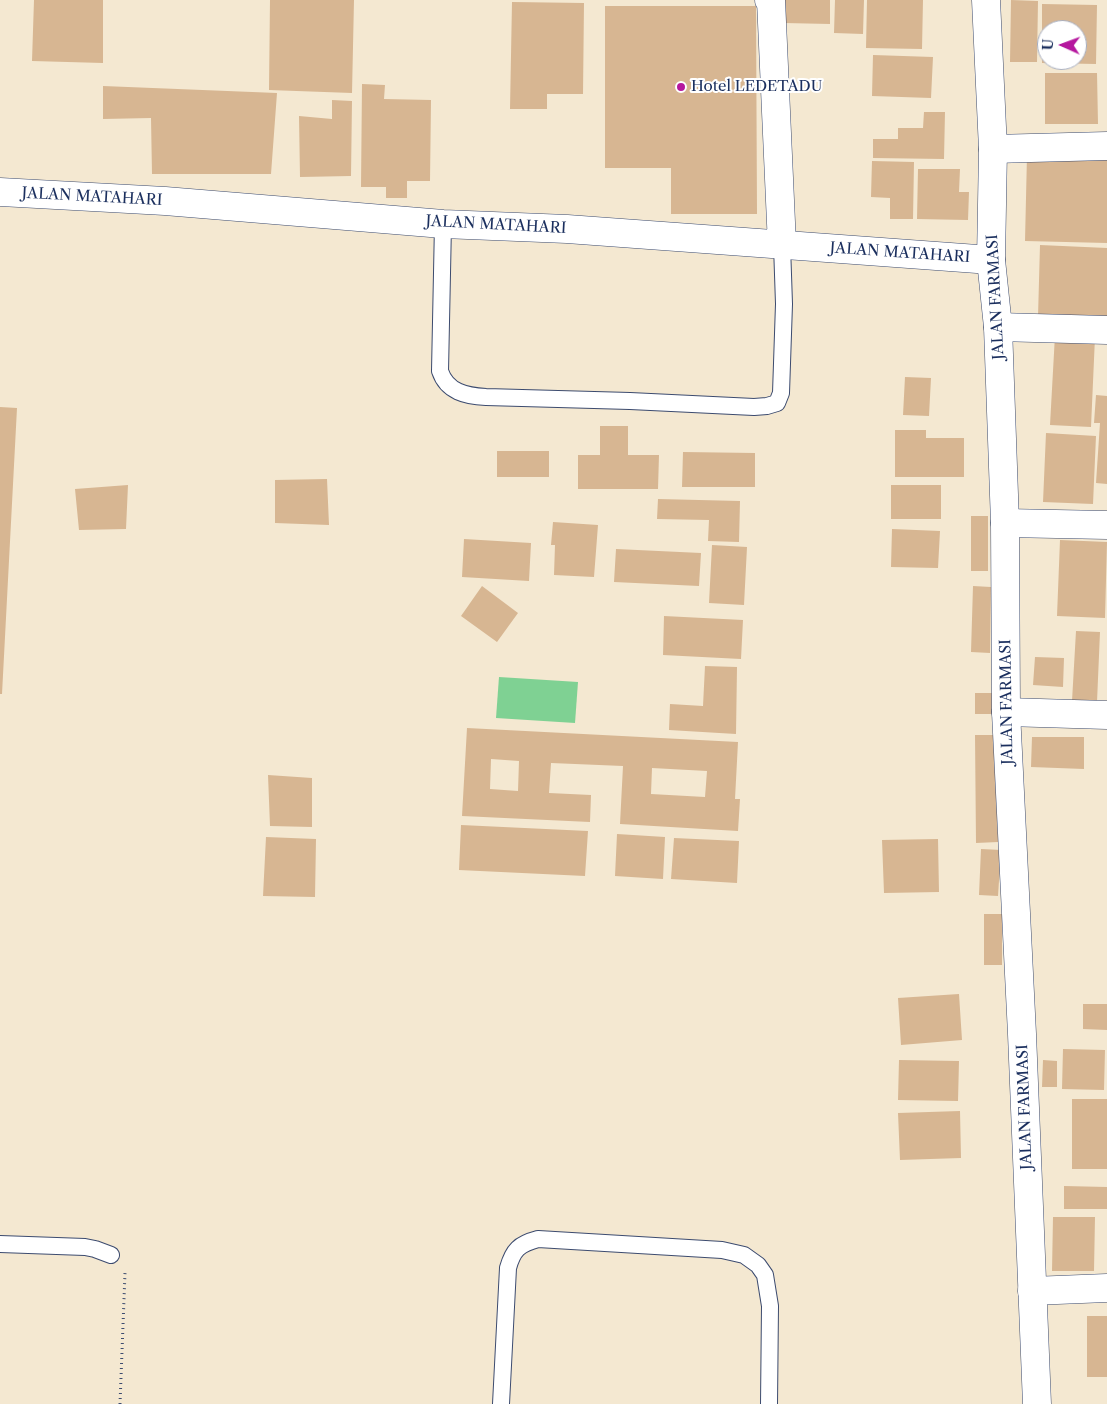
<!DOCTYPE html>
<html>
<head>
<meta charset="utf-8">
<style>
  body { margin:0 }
  #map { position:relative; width:1107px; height:1404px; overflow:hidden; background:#f4e8d1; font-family:"Libre Caslon Text",serif }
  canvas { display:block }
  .north { position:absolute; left:1037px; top:20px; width:50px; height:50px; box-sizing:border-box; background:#fff; border:1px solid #a4acbf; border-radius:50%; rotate:272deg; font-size:14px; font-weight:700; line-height:20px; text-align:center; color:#1b2f5e }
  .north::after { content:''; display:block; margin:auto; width:18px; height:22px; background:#b5179e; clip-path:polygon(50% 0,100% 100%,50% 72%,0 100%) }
</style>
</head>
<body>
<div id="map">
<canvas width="1107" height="1404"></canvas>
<div class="north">U</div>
</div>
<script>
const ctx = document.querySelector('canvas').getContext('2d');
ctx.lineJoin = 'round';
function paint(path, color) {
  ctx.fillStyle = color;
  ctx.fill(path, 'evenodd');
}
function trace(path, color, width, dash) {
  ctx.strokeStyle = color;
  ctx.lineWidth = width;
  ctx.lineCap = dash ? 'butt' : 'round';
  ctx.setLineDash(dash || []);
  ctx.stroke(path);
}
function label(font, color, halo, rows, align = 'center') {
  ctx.font = font + ' "Libre Caslon Text",serif';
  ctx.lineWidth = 4;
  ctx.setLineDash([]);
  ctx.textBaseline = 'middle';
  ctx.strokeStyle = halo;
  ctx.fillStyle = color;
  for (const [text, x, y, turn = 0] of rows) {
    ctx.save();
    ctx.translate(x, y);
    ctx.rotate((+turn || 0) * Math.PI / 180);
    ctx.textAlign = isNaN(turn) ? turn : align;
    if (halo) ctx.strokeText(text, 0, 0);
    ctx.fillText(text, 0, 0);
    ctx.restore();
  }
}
paint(new Path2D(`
  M 499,677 L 578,682 L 575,723 L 496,718 Z`), '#7fd193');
paint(new Path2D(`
  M 34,0 L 103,0 L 103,63 L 32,61 Z
  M 270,0 L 354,0 L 352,93 L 269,90 Z
  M 784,0 L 830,0 L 830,24 L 784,23 Z
  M 835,0 L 864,0 L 863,34 L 834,33 Z
  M 867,0 L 923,0 L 922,49 L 866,48 Z
  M 1011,0 L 1038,1 L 1037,62 L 1010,62 Z
  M 512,2 L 584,3 L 583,94 L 547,94 L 547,109 L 510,109 Z
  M 1042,4 L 1097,5 L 1096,64 L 1042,63 ZM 1047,30 L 1077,30 L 1077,60 L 1047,60 Z
  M 605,6 L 756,6 L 757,214 L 671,214 L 671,168 L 605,168 Z
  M 873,55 L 933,57 L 931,98 L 872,96 Z
  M 1045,73 L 1097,73 L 1098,124 L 1045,124 Z
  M 362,84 L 385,85 L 384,99 L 431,100 L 430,181 L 407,181 L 407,198 L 386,198 L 386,187 L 361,187 Z
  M 103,86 L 277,93 L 271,174 L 152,174 L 151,118 L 103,119 Z
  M 332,100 L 352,101 L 351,176 L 300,177 L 299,116 L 332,119 Z
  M 924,112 L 945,112 L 944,159 L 873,158 L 873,139 L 898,139 L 898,128 L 923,128 Z
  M 1027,155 L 1107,157 L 1107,243 L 1025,241 Z
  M 872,161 L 914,162 L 913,219 L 890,219 L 890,198 L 871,197 Z
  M 918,169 L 960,169 L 959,192 L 969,192 L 968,220 L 917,219 Z
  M 1040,245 L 1107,248 L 1107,320 L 1038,317 Z
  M 1055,335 L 1095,337 L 1091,427 L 1050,425 Z
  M 905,377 L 931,378 L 929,416 L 903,415 Z
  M 1096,395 L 1107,396 L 1107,484 L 1096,483 L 1100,423 L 1094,423 Z
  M 0,407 L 17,408 L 2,694 L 0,694 Z
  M 600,426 L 628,426 L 628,455 L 659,455 L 658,489 L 578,489 L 578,455 L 600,455 Z
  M 895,430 L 926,430 L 926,438 L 964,438 L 964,477 L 895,477 Z
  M 1046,433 L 1096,436 L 1093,504 L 1043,502 Z
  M 497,451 L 549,451 L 549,477 L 497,477 Z
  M 683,452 L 755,453 L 755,487 L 682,487 Z
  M 327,479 L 329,525 L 275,523 L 275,480 Z
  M 128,485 L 126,529 L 79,530 L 75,489 Z
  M 891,485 L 941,485 L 941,519 L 891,519 Z
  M 658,499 L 740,501 L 739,542 L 708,541 L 709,520 L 657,519 Z
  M 971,516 L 988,516 L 988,571 L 971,571 Z
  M 553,522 L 598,525 L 594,577 L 554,575 L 555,545 L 551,545 Z
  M 892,529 L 940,531 L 938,568 L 891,567 Z
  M 464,539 L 531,543 L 529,581 L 462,577 Z
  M 1060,540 L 1107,542 L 1105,618 L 1057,616 Z
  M 712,545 L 747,547 L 744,605 L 709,603 Z
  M 616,549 L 701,553 L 699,586 L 614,582 Z
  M 482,586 L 518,613 L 497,642 L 461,616 Z
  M 973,586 L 991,587 L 990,653 L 971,652 Z
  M 664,616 L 743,620 L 741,659 L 663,655 Z
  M 1076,631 L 1100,632 L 1097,702 L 1072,701 Z
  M 1035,657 L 1064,658 L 1063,687 L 1033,685 Z
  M 705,666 L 737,667 L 736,734 L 669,730 L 670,704 L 703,706 Z
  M 975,693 L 994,693 L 993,714 L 975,714 Z
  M 467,728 L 738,742 L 735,799 L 740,799 L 738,831 L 620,824 L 623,766 L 551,763 L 549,793 L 591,795 L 590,822 L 462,816 ZM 491,759 L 519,761 L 518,791 L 490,789 ZM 652,768 L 707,771 L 705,797 L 651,794 Z
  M 975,735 L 996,735 L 998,842 L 976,843 Z
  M 1032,737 L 1084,737 L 1084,769 L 1031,767 Z
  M 268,775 L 312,778 L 312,827 L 270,826 Z
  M 461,825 L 588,831 L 585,876 L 459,870 Z
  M 617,834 L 665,837 L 663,879 L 615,876 Z
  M 266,837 L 316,839 L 315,897 L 263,896 Z
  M 674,838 L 739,841 L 737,883 L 671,879 Z
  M 938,839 L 939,892 L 884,893 L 882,840 Z
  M 981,849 L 1001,850 L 998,896 L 979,895 Z
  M 984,914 L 1002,914 L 1002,965 L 984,965 Z
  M 959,994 L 962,1040 L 901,1045 L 898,998 Z
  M 1083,1004 L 1107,1004 L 1107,1030 L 1083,1029 Z
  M 1063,1049 L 1105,1050 L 1104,1090 L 1062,1089 Z
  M 899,1060 L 959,1061 L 958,1101 L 898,1100 Z
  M 1043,1060 L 1057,1061 L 1057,1087 L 1042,1087 Z
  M 1072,1099 L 1107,1099 L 1107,1169 L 1072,1169 Z
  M 960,1111 L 961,1158 L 900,1160 L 898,1113 Z
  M 1064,1186 L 1107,1187 L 1107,1209 L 1064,1209 Z
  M 1053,1217 L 1095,1217 L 1094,1271 L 1052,1271 Z
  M 1087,1316 L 1107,1316 L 1107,1377 L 1087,1377 Z`), '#d7b692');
const service = new Path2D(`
  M 443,224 L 440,371 C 447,392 466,396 486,397 L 630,401 L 754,407 L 767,406 L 777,403 L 781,393 L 784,304 L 782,245
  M 0,1244 L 85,1247 L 95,1249 L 111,1255
  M 501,1404 L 508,1268 C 513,1250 519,1244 538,1239 L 722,1250 L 744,1255 L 758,1265 L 765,1275 L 770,1306 L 769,1404`);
const minor = new Path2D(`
  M 769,0 L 771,0 L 782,245
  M 993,149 L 1107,146
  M 0,192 L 165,201 L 443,224 L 567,229 L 991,260
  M 998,327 L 1107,330
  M 1005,523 L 1107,525
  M 1006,712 L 1107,715
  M 1032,1291 L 1107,1288`);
const tertiary = new Path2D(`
  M 986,0 L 993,149 L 991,260 L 998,327 L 1005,523 L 1006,712 L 1022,1034 L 1037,1404`);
trace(service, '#3c4b6f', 18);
trace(minor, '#3c4b6f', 29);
trace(tertiary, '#3c4b6f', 29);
trace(new Path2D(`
  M 120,1404 L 125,1273`), '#3c4b6f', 3, [1, 4]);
trace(service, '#fff', 16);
trace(minor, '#fff', 28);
trace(tertiary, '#fff', 28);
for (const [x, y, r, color] of [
  [681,87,5,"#b5179e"]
]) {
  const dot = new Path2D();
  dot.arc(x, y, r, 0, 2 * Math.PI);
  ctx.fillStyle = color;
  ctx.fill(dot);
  trace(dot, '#fff', 2);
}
label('15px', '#1b2f5e', '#fff', [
  ["Hotel LEDETADU",691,87]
], 'left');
label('15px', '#1b2f5e', '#fff', [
  ["JALAN MATAHARI",92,197,3],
  ["JALAN MATAHARI",496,225,3],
  ["JALAN MATAHARI",900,253,4],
  ["JALAN FARMASI",996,297,-93],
  ["JALAN FARMASI",1007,702,-91],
  ["JALAN FARMASI",1025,1107,-92]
]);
</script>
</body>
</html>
